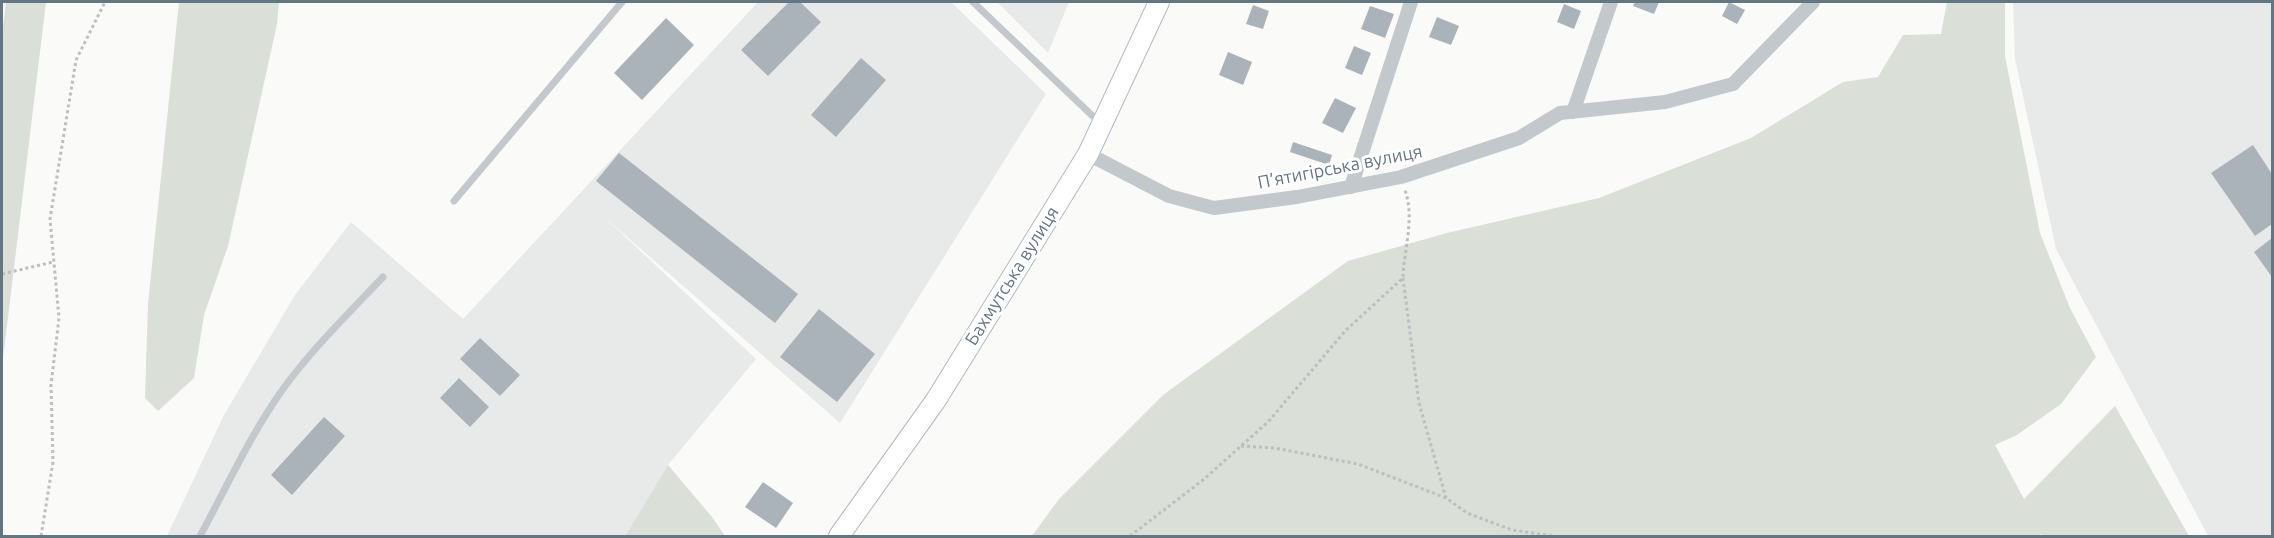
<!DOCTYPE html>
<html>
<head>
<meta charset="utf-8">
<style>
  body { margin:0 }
  #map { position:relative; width:2274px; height:538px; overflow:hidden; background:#fafaf8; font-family:Ubuntu,sans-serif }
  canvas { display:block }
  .frame { position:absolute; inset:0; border:3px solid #657683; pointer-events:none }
</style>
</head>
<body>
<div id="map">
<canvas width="2274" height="538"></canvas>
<div class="frame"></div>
</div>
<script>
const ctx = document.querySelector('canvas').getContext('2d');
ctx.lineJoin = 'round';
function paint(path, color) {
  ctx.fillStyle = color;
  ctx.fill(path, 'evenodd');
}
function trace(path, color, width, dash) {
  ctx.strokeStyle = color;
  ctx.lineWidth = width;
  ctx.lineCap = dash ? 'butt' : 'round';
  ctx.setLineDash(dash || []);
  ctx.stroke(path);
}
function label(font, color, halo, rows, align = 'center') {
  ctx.font = font + ' Ubuntu,sans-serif';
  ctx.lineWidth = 6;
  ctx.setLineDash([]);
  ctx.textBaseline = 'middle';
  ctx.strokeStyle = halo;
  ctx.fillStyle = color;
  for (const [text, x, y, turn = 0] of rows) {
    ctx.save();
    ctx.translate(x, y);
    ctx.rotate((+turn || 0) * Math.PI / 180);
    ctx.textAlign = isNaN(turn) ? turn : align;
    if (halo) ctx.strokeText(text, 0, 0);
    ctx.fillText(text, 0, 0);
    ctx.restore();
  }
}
paint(new Path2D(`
  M 758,2 L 951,2 L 1046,94 L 840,423 L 602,215 L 756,359 L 668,465 L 625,536 L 167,536 L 224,415 L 295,295 L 351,222 L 463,319 Z
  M 997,2 L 1069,2 L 1048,53 Z
  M 2013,2 L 2272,2 L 2272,536 L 2208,536 L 2056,249 L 2015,59 Z`), '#e8e9e9');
paint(new Path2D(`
  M 6,2 L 46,2 L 2,367 L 2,35 Z
  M 179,2 L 279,2 L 277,24 L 228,246 L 204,315 L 194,378 L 158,411 L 145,398 L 148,304 Z
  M 1947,2 L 2005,2 L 2005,56 L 2040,233 L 2070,308 L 2096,357 L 2061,404 L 2017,435 L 1995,445 L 2024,499 L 2115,406 L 2189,536 L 2043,536 L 2041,534 L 2038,536 L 1032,536 L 1059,499 L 1163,395 L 1348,261 L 1447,233 L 1599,198 L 1751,138 L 1843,82 L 1878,77 L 1903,35 L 1941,34 Z
  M 668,465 L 712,517 L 725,536 L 625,536 Z`), '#dadfd7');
paint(new Path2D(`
  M 789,2 L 800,2 L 821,22 L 768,76 L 741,50 Z
  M 1635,2 L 1659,2 L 1654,14 L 1633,6 Z
  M 1729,2 L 1745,10 L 1737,24 L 1722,16 Z
  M 1564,4 L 1581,11 L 1574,29 L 1557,22 Z
  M 1253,5 L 1269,11 L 1263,29 L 1246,24 Z
  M 1370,6 L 1394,14 L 1385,38 L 1361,29 Z
  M 1437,17 L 1459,26 L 1451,45 L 1429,37 Z
  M 666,18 L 694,45 L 642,100 L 614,73 Z
  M 1354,46 L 1371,53 L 1362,75 L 1345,68 Z
  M 1228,52 L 1252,62 L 1243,85 L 1219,75 Z
  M 861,58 L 886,80 L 836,137 L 811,115 Z
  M 1335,98 L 1356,108 L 1343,133 L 1322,123 Z
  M 1293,142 L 1332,155 L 1329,165 L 1290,152 Z
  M 2253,145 L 2272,174 L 2272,224 L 2255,236 L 2211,173 Z
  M 619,153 L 798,294 L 775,323 L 596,181 Z
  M 2272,238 L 2272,277 L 2254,252 Z
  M 819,309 L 875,354 L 837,402 L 780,357 Z
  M 480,338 L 520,375 L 500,396 L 460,359 Z
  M 459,378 L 489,407 L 470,427 L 440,398 Z
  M 324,417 L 345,436 L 292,495 L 271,475 Z
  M 763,482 L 793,503 L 776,528 L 745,507 Z`), '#aab3b9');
const secondary = new Path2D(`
  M 839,536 L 936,400 L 1088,154 L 1159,2`);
trace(secondary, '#b3babf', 22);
trace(new Path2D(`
  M 2,274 L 53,262
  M 1403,278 L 1419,403 L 1446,498 L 1467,513 L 1512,530 L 1553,536
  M 1241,446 L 1275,448 L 1358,464 L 1446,498
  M 41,536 L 53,462 L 51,385 L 59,318 L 50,219 L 76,60 L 105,2
  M 1130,536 L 1203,480 L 1268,422 L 1346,330 L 1403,278 C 1404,248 1415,219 1405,190`), '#bbbfc2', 3, [3, 3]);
trace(new Path2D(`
  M 973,2 L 1101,124
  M 454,201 L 622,2
  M 200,536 C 227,487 250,435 283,389 C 312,349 349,313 383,277`), '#c3c8cc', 7);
trace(new Path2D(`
  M 1573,112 L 1611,2
  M 1088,154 L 1169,196 L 1214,208 L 1297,197 L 1401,177 L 1519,138 L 1560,113 L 1665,102 L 1733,84 L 1813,2
  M 1351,187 L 1411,2`), '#c3c8cc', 14);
trace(secondary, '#fff', 20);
label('18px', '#657683', '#fff', [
  ["П’ятигірська вулиця",1340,167,-11],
  ["Бахмутська вулиця",1012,276,-58]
]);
</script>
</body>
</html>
